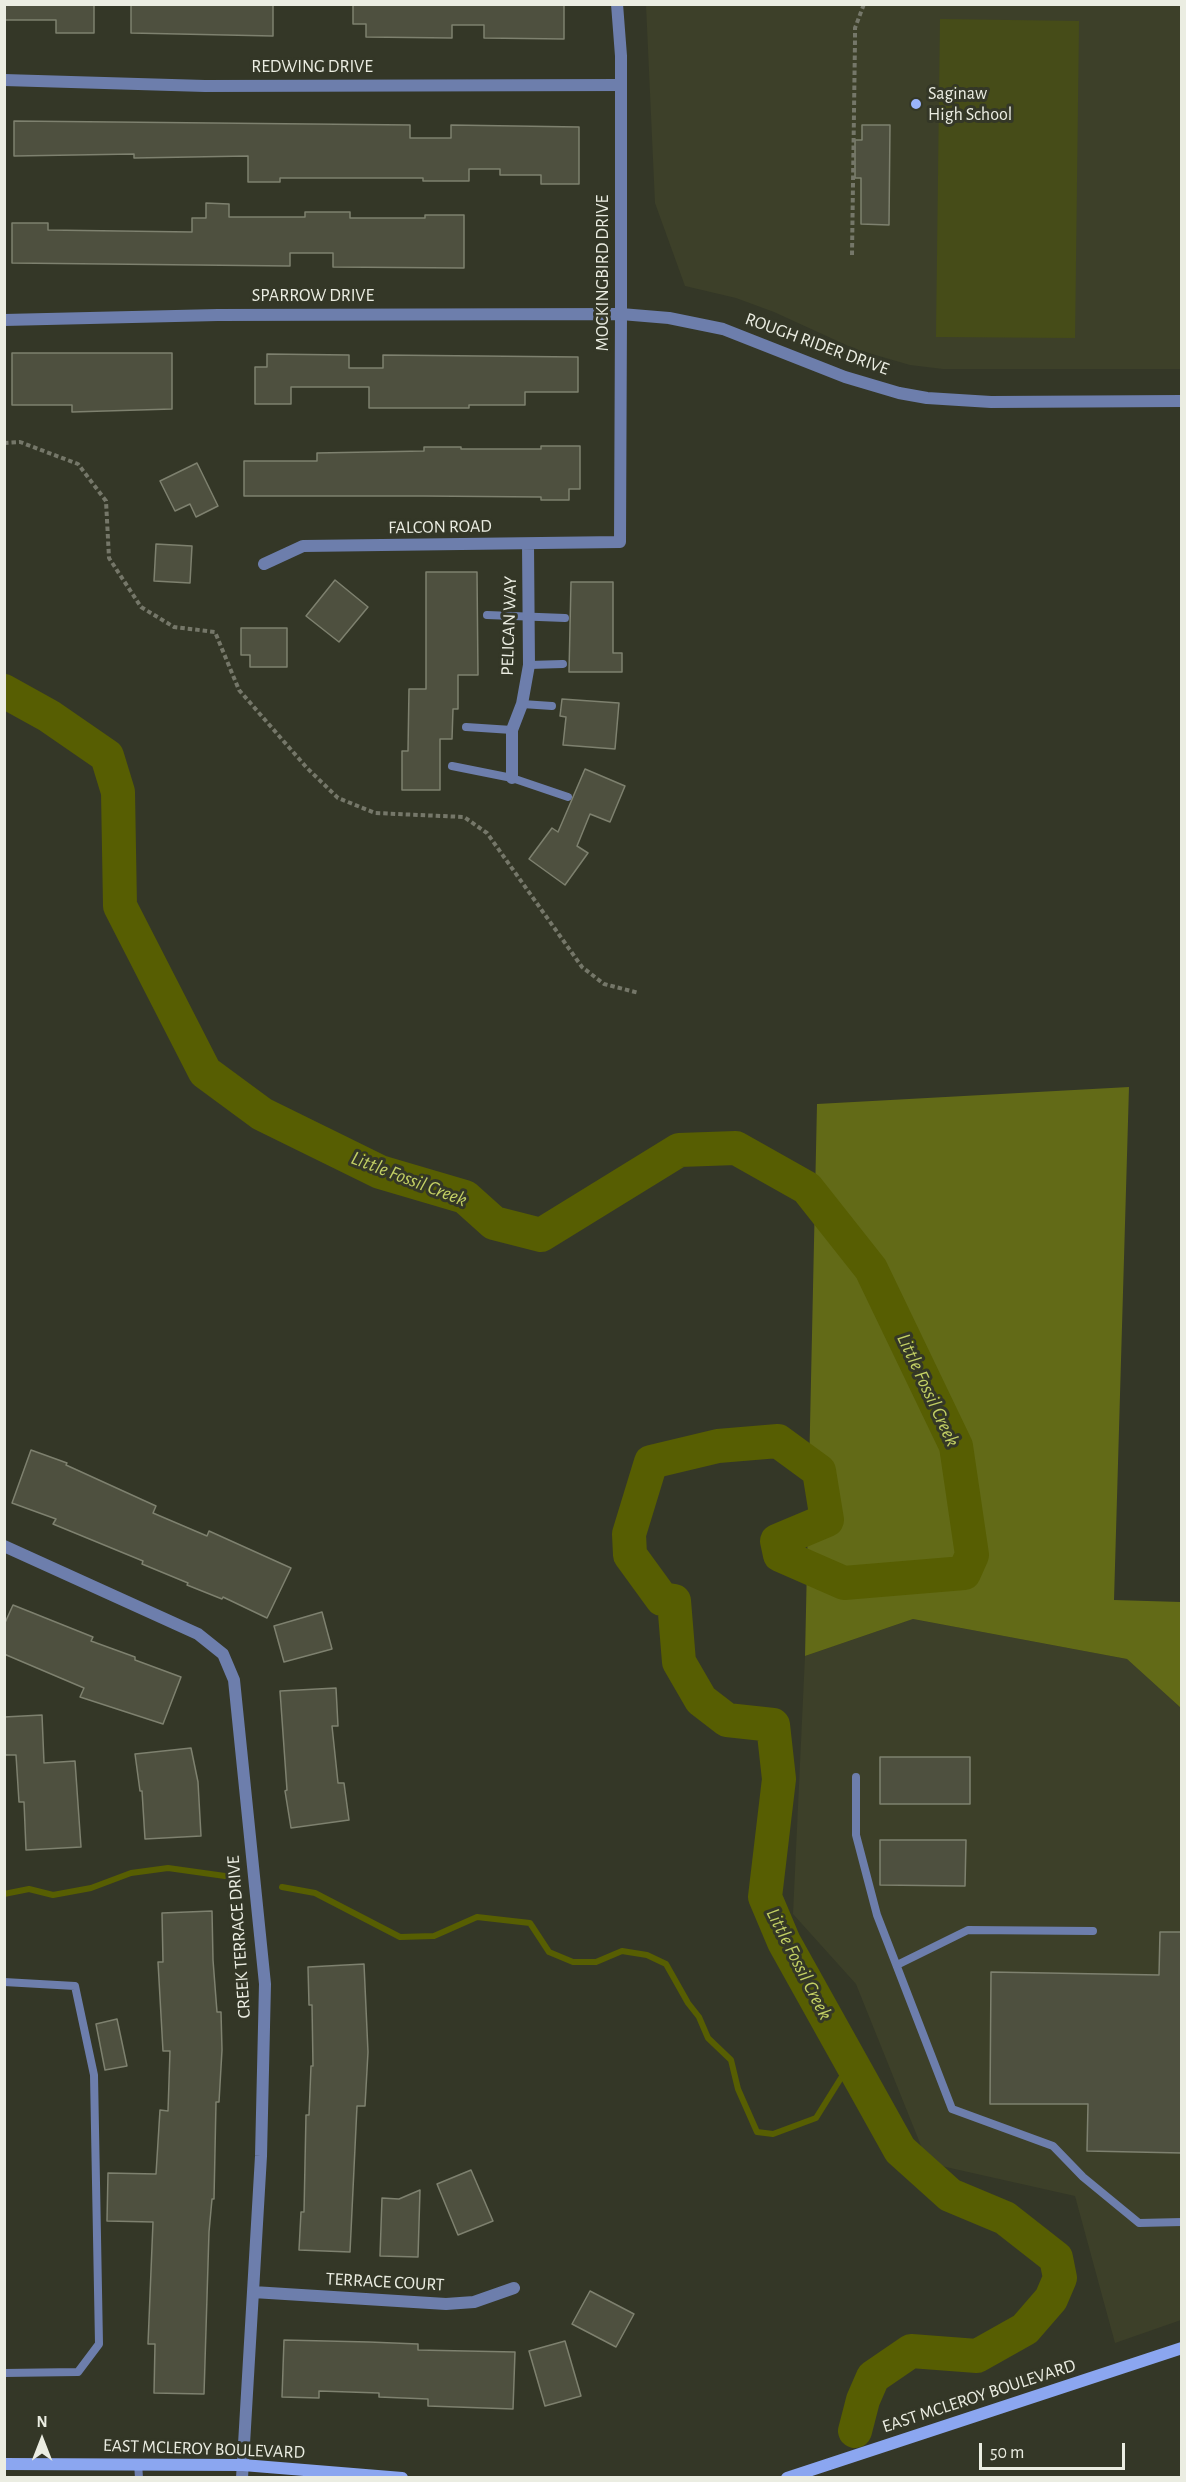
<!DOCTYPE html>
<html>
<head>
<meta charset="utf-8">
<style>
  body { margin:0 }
  #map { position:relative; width:1186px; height:2482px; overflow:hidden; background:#343727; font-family:"Alegreya Sans",sans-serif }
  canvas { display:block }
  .frame { position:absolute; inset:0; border:6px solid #ebede2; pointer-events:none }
  .north { position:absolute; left:12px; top:2410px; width:60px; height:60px; -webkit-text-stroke:4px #343727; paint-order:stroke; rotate:0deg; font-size:16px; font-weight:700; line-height:24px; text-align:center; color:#ebede2 }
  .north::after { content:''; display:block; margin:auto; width:21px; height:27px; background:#ebede2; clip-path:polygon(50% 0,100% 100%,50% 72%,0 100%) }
  .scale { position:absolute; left:979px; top:2443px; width:146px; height:27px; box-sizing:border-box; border:3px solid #ebede2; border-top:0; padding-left:8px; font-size:18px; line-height:21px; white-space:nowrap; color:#ebede2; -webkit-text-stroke:4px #343727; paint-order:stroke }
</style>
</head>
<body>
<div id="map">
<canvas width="1186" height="2482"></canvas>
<div class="frame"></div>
<div class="north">N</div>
<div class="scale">50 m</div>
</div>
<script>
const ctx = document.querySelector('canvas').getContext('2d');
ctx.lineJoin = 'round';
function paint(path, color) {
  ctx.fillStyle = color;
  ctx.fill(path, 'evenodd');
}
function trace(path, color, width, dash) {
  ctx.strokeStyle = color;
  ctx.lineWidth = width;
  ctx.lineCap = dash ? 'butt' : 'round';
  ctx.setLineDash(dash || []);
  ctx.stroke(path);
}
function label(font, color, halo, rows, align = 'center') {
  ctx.font = font + ' "Alegreya Sans",sans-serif';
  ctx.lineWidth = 6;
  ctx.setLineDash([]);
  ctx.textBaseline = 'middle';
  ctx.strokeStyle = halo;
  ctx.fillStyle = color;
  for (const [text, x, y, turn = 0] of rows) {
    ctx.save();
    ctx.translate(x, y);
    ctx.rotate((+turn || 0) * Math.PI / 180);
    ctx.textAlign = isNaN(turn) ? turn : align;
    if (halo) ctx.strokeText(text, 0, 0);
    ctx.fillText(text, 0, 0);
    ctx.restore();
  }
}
paint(new Path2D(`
  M 646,5 L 1181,5 L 1181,369 L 943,369 L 910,365 L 855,349 L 774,312 L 736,298 L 685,286 L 655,203 Z
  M 913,1619 L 1127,1659 L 1181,1708 L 1181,2320 L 1115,2343 L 1075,2196 L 928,2163 L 856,1984 L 793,1914 L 805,1656 Z`), '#3d4029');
paint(new Path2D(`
  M 940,19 L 1079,21 L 1075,338 L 936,337 Z`), '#464c18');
paint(new Path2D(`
  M 1129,1087 L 1114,1600 L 1181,1602 L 1181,1708 L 1127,1659 L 913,1619 L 805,1656 L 817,1104 Z`), '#626a17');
trace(new Path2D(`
  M 282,1887 L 315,1893 L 400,1937 L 434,1936 L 477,1917 L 530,1923 L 549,1952 L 573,1962 L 596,1962 L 622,1951 L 647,1955 L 666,1964 L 688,2003 L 699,2017 L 708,2038 L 731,2060 L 738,2089 L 757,2132 L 773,2134 L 816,2118 L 851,2062
  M 4,1894 L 29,1889 L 53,1895 L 91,1888 L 131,1873 L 168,1868 L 225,1876`), '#575e02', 6);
trace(new Path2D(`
  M 4,691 L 49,716 L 107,756 L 118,792 L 120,906 L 205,1072 L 262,1114 L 380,1172 L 465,1197 L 494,1223 L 541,1235 L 679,1150 L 736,1148 L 807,1188 L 871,1269 L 956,1446 L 972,1555 L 964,1573 L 844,1583 L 780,1555 L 777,1541 L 827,1520 L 819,1471 L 778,1441 L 718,1446 L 651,1462 L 629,1534 L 630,1555 L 662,1599 L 674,1601 L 679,1662 L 701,1700 L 727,1720 L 773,1725 L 779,1779 L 765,1897 L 784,1942 L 900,2150 L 950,2195 L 1005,2218 L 1056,2258 L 1060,2278 L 1051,2299 L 1025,2329 L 977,2356 L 911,2351 L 873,2377 L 863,2400 L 855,2431`), '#575e02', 34);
const building = new Path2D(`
  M 4,4 L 94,4 L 94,33 L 56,33 L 56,20 L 4,20 Z
  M 131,4 L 273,4 L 273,36 L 131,33 Z
  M 353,4 L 564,4 L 564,39 L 484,38 L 484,25 L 452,25 L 452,38 L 366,37 L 366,24 L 353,24 Z
  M 14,121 L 410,125 L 410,138 L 451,138 L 451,125 L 579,127 L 579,184 L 541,184 L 541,175 L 500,175 L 500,169 L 469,169 L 469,181 L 423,181 L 423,178 L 280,178 L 280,182 L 248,182 L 248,156 L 134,158 L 134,154 L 14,156 Z
  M 862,125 L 890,125 L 889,225 L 861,224 L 861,178 L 855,178 L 855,140 L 862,140 Z
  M 206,203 L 229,204 L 229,217 L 305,217 L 305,212 L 350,212 L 350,218 L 425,218 L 425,215 L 464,215 L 464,268 L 333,267 L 333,253 L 290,253 L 290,266 L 12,263 L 12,223 L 48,223 L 48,230 L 192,232 L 192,218 L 206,218 Z
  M 12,353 L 172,353 L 172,409 L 72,412 L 72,405 L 12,405 Z
  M 267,354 L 349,355 L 349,368 L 383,368 L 383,355 L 578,357 L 578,392 L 525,392 L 525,405 L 469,405 L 469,408 L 369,408 L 369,387 L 291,387 L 291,404 L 255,404 L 255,367 L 267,367 Z
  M 541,446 L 580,446 L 580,489 L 569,489 L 569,500 L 541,500 L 541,497 L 424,496 L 244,496 L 244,461 L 317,461 L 317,453 L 424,451 L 424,447 L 461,447 L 461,449 L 541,449 Z
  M 197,463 L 218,506 L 196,517 L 190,504 L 175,511 L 160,481 Z
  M 156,544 L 192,546 L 190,583 L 154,581 Z
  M 426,572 L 477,572 L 478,675 L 458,675 L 458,709 L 453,709 L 452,739 L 440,739 L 440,790 L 402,790 L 402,751 L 408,751 L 409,689 L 426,689 Z
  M 335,580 L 368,607 L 339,642 L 306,616 Z
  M 571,582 L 613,582 L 613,653 L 622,653 L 622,672 L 569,672 Z
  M 241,628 L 287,628 L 287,667 L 250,667 L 250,655 L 241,655 Z
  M 562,699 L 619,703 L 615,749 L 563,745 L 566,717 L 560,716 Z
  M 585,769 L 625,786 L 610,822 L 590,814 L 577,846 L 588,853 L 565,885 L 529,859 L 552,828 L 558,832 Z
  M 31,1450 L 67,1463 L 66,1465 L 156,1506 L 153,1513 L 207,1536 L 209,1531 L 291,1568 L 267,1618 L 223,1597 L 222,1599 L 187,1585 L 188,1583 L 142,1564 L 143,1561 L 53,1524 L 56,1519 L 12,1503 Z
  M 13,1605 L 93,1637 L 91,1641 L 135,1657 L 135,1660 L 181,1677 L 163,1724 L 80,1697 L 84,1688 L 4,1654 L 4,1625 Z
  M 322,1612 L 332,1649 L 284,1662 L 274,1626 Z
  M 336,1688 L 338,1726 L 332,1726 L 338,1783 L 344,1783 L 349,1820 L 291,1828 L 285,1791 L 287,1790 L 280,1691 Z
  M 42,1715 L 44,1763 L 75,1761 L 81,1847 L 26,1850 L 24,1802 L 19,1802 L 16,1755 L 4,1755 L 4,1717 Z
  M 191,1748 L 198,1782 L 201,1836 L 145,1839 L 142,1791 L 140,1791 L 135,1754 Z
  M 880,1757 L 970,1757 L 970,1804 L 880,1804 Z
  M 880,1840 L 966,1840 L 965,1886 L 880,1885 Z
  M 212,1911 L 213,1960 L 217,2012 L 221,2012 L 222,2050 L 219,2102 L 216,2102 L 214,2199 L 212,2199 L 209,2232 L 204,2394 L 154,2393 L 155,2344 L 148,2344 L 153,2222 L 107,2221 L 108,2173 L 156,2174 L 160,2110 L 168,2111 L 170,2051 L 163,2051 L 158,1962 L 163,1962 L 162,1913 Z
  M 1160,1932 L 1182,1932 L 1182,2153 L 1087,2151 L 1088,2104 L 990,2104 L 991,1972 L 1159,1975 Z
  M 364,1964 L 368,2052 L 365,2106 L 357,2106 L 350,2252 L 299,2250 L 301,2212 L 304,2212 L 306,2115 L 309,2115 L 311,2066 L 313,2066 L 312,2005 L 309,2005 L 308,1967 Z
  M 117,2019 L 127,2066 L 105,2070 L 96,2024 Z
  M 471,2170 L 493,2221 L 458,2235 L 437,2184 Z
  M 420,2190 L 418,2257 L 380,2256 L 382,2198 L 399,2199 Z
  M 590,2291 L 634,2314 L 616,2347 L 572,2324 Z
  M 284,2340 L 369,2342 L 418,2344 L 418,2350 L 515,2352 L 513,2409 L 428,2406 L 428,2399 L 379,2397 L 379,2393 L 319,2391 L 319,2398 L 282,2397 Z
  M 565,2341 L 581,2396 L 545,2406 L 529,2351 Z`);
paint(building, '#4e503f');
trace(building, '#7e816f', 1.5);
trace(new Path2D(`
  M 852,255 L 855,40 L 855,28 L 864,4
  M 4,443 L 20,442 L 78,464 L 106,501 L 109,558 L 141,607 L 174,627 L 215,632 L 239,690 L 307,768 L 338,798 L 375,813 L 464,817 L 487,833 L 582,967 L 604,984 L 639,993`), '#757769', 4, [4.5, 3]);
trace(new Path2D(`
  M 487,615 L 565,618
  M 529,665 L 563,664
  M 522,704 L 552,706
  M 466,727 L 512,730
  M 452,766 L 512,778 L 568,797
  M 856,1777 L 856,1835 L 877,1915 L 952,2109 L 1053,2146 L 1083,2177 L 1139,2223 L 1182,2222
  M 897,1965 L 968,1930 L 1093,1931
  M 4,1982 L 75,1986 L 94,2075 L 99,2344 L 78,2372 L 4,2373
  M 138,2463 L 139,2478`), '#6d7eac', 8);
trace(new Path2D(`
  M 4,80 L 205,86 L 621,85
  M 4,320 L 218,315 L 621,314 L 620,542 L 303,546 L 264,564
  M 512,778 L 512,730 L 522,704 L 529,665 L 528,544
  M 4,1546 L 198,1634 L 223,1654 L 234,1680 L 265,1984 L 261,2156 L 242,2478
  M 253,2292 L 446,2304 L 474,2302 L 514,2288`), '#6d7eac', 12);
trace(new Path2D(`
  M 617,4 L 621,56 L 621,314 L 669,318 L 723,329 L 845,377 L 899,393 L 927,398 L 991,402 L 1182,401`), '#6d7eac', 12);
trace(new Path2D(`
  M 4,2464 L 243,2465 L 402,2478
  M 787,2478 L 1182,2348`), '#8ba6f0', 12);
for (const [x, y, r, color] of [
  [916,104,6,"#9ab5fd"]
]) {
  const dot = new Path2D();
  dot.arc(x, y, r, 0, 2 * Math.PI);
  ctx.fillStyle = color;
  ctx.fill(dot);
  trace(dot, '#343727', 2);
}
label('18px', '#ebede2', '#343727', [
  ["REDWING DRIVE",312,67],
  ["MOCKINGBIRD DRIVE",603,273,-90],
  ["SPARROW DRIVE",313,296],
  ["ROUGH RIDER DRIVE",817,344,20],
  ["FALCON ROAD",440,527,-1],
  ["PELICAN WAY",509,626,-88],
  ["CREEK TERRACE DRIVE",239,1937,-94],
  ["TERRACE COURT",385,2282,3],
  ["EAST MCLEROY BOULEVARD",979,2396,-18],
  ["EAST MCLEROY BOULEVARD",204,2449,2]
]);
label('18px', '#ebede2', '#343727', [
  ["Saginaw",928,94],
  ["High School",928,115]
], 'left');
label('italic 20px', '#c3d064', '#343727', [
  ["Little Fossil Creek",409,1179,21],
  ["Little Fossil Creek",928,1390,65],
  ["Little Fossil Creek",799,1964,63]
]);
</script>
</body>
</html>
